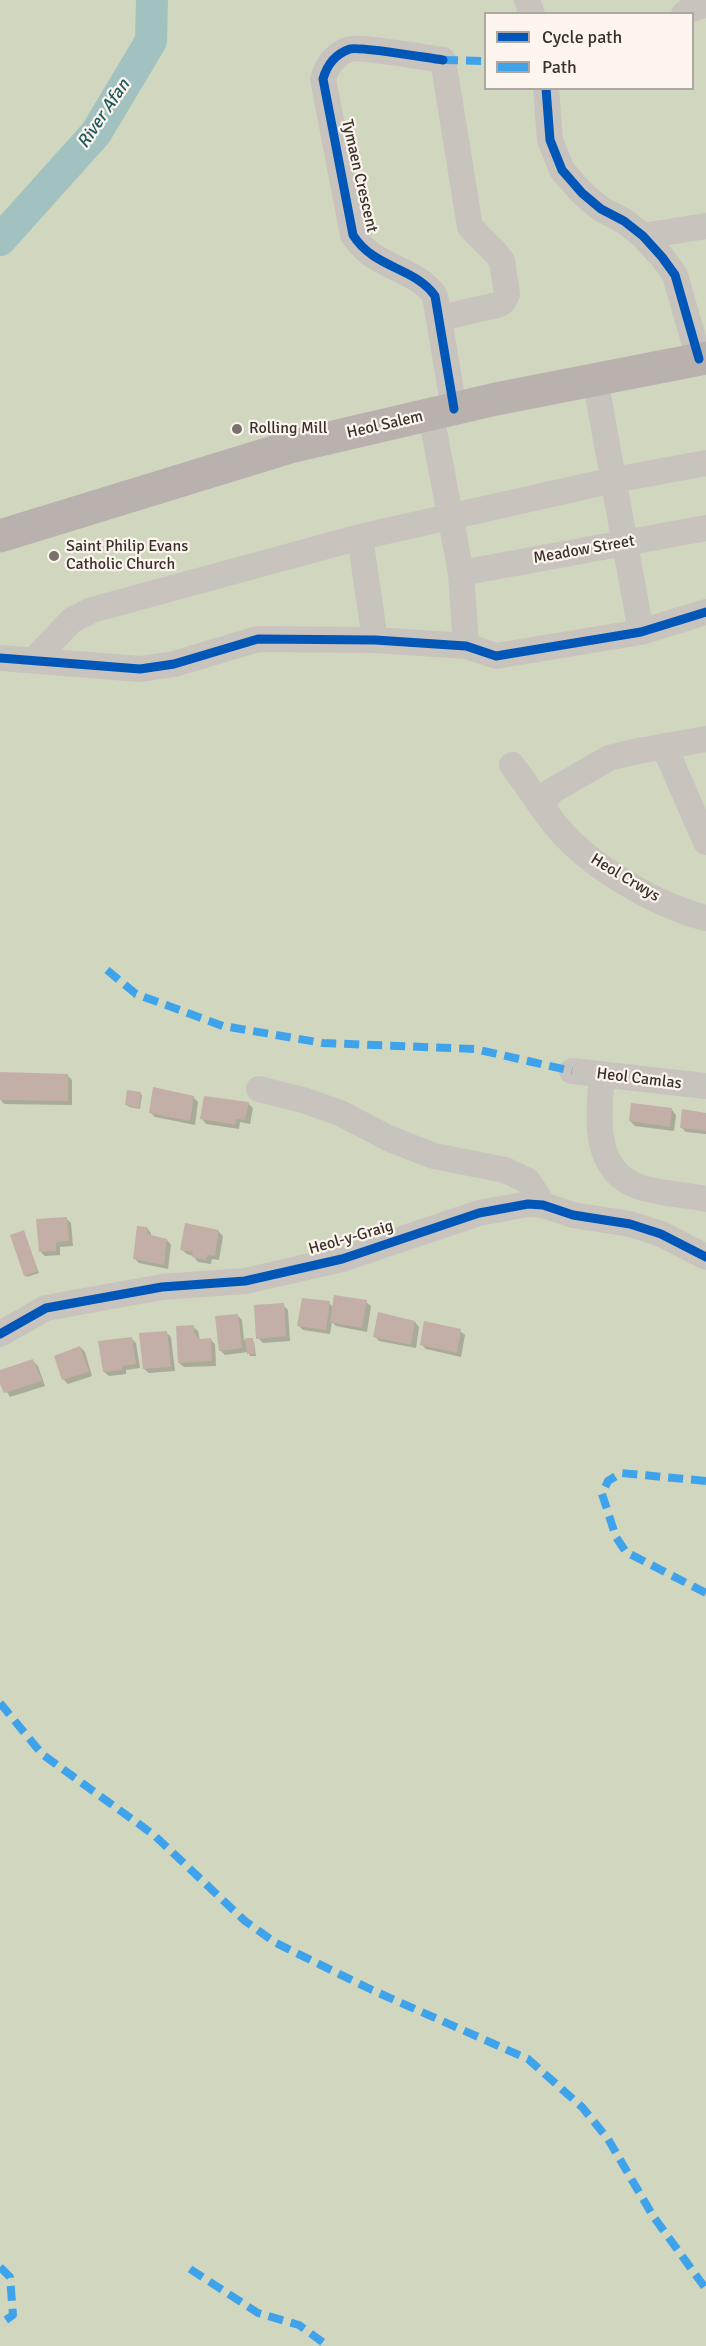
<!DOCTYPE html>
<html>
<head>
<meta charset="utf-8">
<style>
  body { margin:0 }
  #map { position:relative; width:706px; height:2346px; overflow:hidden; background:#f0ebe5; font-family:Signika,sans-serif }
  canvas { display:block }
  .legend { position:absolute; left:484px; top:12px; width:210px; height:78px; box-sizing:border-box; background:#fbf5ee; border:2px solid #aea6a0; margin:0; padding:8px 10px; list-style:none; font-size:18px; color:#3b302b }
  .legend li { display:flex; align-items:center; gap:12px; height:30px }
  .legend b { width:30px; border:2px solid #aea6a0 }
</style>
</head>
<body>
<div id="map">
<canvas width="706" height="2346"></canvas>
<ul class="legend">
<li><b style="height:8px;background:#0057b8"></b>Cycle path</li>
<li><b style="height:8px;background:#3fa3eb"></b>Path</li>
</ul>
</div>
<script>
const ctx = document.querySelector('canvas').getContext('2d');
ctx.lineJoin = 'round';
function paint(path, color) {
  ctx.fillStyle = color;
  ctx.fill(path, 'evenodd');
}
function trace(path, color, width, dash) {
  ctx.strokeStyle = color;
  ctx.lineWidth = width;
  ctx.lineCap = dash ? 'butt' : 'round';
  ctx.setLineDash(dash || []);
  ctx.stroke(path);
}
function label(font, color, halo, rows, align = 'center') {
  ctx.font = font + ' Signika,sans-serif';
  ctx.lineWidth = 4.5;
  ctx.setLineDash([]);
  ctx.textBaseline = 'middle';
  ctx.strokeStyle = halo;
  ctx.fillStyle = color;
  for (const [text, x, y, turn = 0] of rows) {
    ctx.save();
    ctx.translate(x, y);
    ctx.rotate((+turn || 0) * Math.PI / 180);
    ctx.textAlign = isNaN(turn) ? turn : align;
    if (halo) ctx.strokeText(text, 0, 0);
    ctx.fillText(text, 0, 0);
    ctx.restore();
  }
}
paint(new Path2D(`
  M 0,0 L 706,0 L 706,2346 L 0,2346 ZM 486,14 L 692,14 L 692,88 L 486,88 Z`), '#d1d6bf');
paint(new Path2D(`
  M 68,1076 L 72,1080 L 72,1105 L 4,1104 L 0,1099 Z
  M 140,1093 L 142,1095 L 140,1109 L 129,1107 L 127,1105 Z
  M 193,1097 L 198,1102 L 195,1125 L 155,1117 L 150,1112 Z
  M 248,1103 L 253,1108 L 250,1124 L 240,1122 L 239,1129 L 206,1124 L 202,1119 Z
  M 672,1110 L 676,1115 L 674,1131 L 635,1126 L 630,1121 Z
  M 706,1114 L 706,1134 L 686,1132 L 681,1127 Z
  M 66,1218 L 71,1223 L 73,1246 L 60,1247 L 60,1255 L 45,1256 L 40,1251 Z
  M 147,1228 L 151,1233 L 151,1237 L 167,1240 L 171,1245 L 168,1269 L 139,1263 L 134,1258 Z
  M 23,1231 L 39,1273 L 27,1277 L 25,1275 Z
  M 218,1231 L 223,1236 L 219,1260 L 212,1259 L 211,1264 L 198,1262 L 193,1256 L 187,1254 L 182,1250 Z
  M 366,1302 L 371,1306 L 367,1332 L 336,1326 L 332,1322 L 330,1334 L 303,1330 L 298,1325 L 329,1303 L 333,1307 Z
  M 283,1305 L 288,1310 L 290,1341 L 263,1343 L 258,1338 Z
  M 237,1315 L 242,1320 L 244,1340 L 254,1342 L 256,1356 L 250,1356 L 248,1352 L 225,1355 L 220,1350 Z
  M 415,1322 L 419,1327 L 416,1348 L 379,1341 L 375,1336 Z
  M 193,1327 L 198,1331 L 200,1340 L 210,1339 L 215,1344 L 216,1366 L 184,1367 L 179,1363 Z
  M 460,1331 L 465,1335 L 461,1357 L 426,1349 L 421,1344 Z
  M 166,1332 L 171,1337 L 175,1371 L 149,1373 L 144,1369 Z
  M 131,1338 L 136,1343 L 140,1368 L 126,1370 L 126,1374 L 109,1376 L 104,1372 Z
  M 80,1347 L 85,1352 L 92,1376 L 68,1384 L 63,1379 Z
  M 33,1361 L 38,1366 L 45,1386 L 10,1397 L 0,1380 L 0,1372 Z`), '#0003');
trace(new Path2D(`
  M 0,240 L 96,133 L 151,41 L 152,0`), '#a1c2c1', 32);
paint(new Path2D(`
  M 0,1072 L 68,1074 L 68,1101 L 0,1100 Z
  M 153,1087 L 194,1096 L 190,1121 L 149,1113 Z
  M 127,1090 L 141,1092 L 139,1108 L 125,1105 Z
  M 204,1096 L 249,1102 L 245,1120 L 236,1119 L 235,1125 L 200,1119 Z
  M 631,1103 L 672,1108 L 670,1127 L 629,1121 Z
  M 682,1109 L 706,1113 L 706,1131 L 680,1128 Z
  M 67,1217 L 69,1241 L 56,1242 L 56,1251 L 39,1252 L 36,1219 Z
  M 185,1223 L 219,1230 L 215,1256 L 207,1255 L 206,1260 L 192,1257 L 193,1252 L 180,1250 Z
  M 137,1226 L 147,1227 L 147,1234 L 167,1239 L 164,1265 L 133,1259 Z
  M 24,1230 L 38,1271 L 24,1276 L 10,1235 Z
  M 334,1295 L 367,1300 L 362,1328 L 330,1322 Z
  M 302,1298 L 330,1301 L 326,1330 L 297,1326 Z
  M 284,1303 L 286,1336 L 256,1339 L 254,1305 Z
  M 378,1312 L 415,1321 L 411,1345 L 373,1337 Z
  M 238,1314 L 242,1348 L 219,1351 L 215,1316 Z
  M 424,1321 L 461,1329 L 457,1353 L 420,1345 Z
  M 194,1325 L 194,1333 L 200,1339 L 211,1338 L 212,1361 L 178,1363 L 176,1326 Z
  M 167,1331 L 171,1367 L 143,1369 L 139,1333 Z
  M 132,1337 L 136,1364 L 122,1366 L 122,1370 L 103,1372 L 98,1341 Z
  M 245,1338 L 253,1338 L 255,1354 L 247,1354 Z
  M 80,1346 L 89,1372 L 62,1380 L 54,1356 Z
  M 33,1359 L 42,1381 L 4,1393 L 0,1384 L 0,1370 Z`), '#c3afa7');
trace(new Path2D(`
  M 527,0 L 532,14
  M 684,14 L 693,8 L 706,5
  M 546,88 L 550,140 L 562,170 L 582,193 L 601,209 L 624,221 L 643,236 L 662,257 L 675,275 L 699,359
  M 643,236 L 706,226
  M 440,318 L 497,305 L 503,302 L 507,294 L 502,261 L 496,253 L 470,227 L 443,60 C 427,58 360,46 350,49 C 335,54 327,65 323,79 L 353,235 C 374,269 415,267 435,296 L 454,409
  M 595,379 L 641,632
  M 431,415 L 461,573 L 466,646
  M 461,573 L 706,528
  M 375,640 L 360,537 L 614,480 L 706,463
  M 0,658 L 140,669 L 174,664 L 258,639 L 375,640 L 466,646 L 496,656 L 641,632 L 706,612
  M 34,660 L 72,620 L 92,610 L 360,537
  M 664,746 L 706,842
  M 512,765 C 531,790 548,820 571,842 C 604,874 661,907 706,918
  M 543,806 L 550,792 L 609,758 L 633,752 L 706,739
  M 572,1071 L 706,1086
  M 602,1075 C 599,1114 591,1168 637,1186 C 654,1193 687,1195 706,1199
  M 259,1089 L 303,1100 L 340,1113 L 390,1139 L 434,1156 L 505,1170 L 528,1181 L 543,1205
  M 0,1334 L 46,1308 L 162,1287 L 245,1281 L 342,1259 L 479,1213 L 528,1204 L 543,1205 L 573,1215 L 630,1224 L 661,1234 L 706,1257`), '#c9c3be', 26);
trace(new Path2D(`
  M 0,536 L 290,447 L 496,399 L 706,358`), '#b8b1ad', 33);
trace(new Path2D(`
  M 443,60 L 486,61
  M 107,970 L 136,994 L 223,1026 L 323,1043 L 475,1049 L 572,1071
  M 706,1481 L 621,1473 L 608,1481 L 602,1494 L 616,1537 L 626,1552 L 706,1593
  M 0,1703 L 42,1754 L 154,1835 L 245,1921 L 276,1943 L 372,1990 L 528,2059 L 582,2107 L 608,2139 L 653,2216 L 706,2289
  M 0,2267 L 10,2277 L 13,2315 L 0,2324
  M 190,2269 L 258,2313 L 299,2325 L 328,2346`), '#3fa3eb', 8, [15, 8]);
trace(new Path2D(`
  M 443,60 C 427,58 360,46 350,49 C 335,54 327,65 323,79 L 353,235 C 374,269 415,267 435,296 L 454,409
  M 546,88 L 550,140 L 562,170 L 582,193 L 601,209 L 624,221 L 643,236 L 662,257 L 675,275 L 699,359
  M 0,658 L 140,669 L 174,664 L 258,639 L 375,640 L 466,646 L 496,656 L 641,632 L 706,612
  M 0,1334 L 46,1308 L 162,1287 L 245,1281 L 342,1259 L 479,1213 L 528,1204 L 543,1205 L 573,1215 L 630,1224 L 661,1234 L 706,1257`), '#0057b8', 9);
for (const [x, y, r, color] of [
  [237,429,6,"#7a716c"],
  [54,556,6,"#7a716c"]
]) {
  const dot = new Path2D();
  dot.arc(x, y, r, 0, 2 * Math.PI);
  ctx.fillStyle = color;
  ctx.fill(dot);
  trace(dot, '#fbf5ee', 2);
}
label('16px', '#3b302b', '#fbf5ee', [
  ["Tymaen Crescent",359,176,77],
  ["Heol Salem",385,425,-13],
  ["Meadow Street",584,550,-10],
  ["Heol Crwys",625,878,31],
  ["Heol Camlas",639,1079,7],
  ["Heol-y-Graig",351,1238,-16]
]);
label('16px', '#3b302b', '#fbf5ee', [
  ["Rolling Mill",249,429],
  ["Saint Philip Evans",66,547],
  ["Catholic Church",66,565]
], 'left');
label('italic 18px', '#1f5a5e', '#fbf5ee', [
  ["River Afan",104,114,-56]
]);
</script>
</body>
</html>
